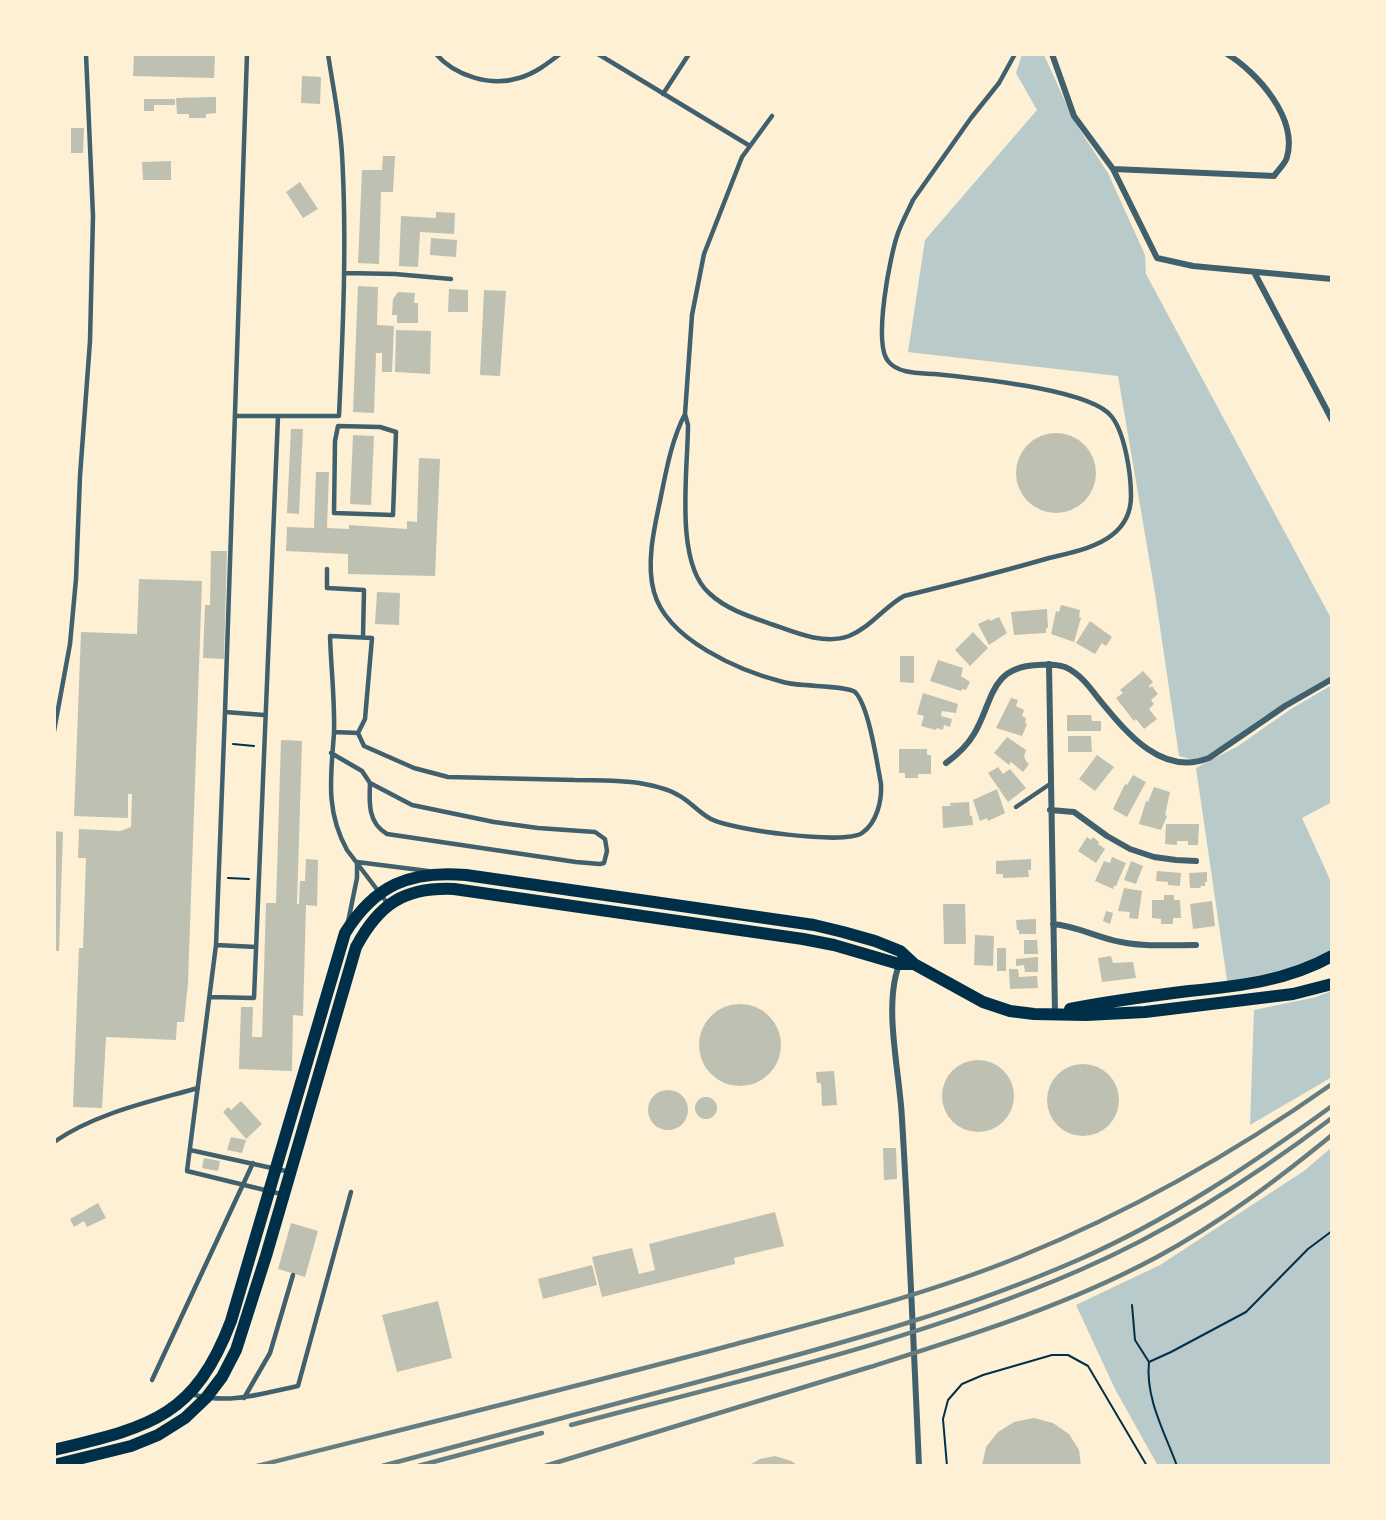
<!DOCTYPE html>
<html>
<head>
<meta charset="utf-8">
<style>
  body { margin:0 }
  #map { position:relative; width:1386px; height:1520px; overflow:hidden; background:#fdf0d5; font-family:"Roboto Serif",serif }
  canvas { display:block }
  .frame { position:absolute; inset:0; border:56px solid #fdf0d5; pointer-events:none }
</style>
</head>
<body>
<div id="map">
<canvas width="1386" height="1520"></canvas>
<div class="frame"></div>
</div>
<script>
const ctx = document.querySelector('canvas').getContext('2d');
ctx.lineJoin = 'round';
function paint(path, color) {
  ctx.fillStyle = color;
  ctx.fill(path, 'evenodd');
}
function trace(path, color, width, dash) {
  ctx.strokeStyle = color;
  ctx.lineWidth = width;
  ctx.lineCap = dash ? 'butt' : 'round';
  ctx.setLineDash(dash || []);
  ctx.stroke(path);
}
paint(new Path2D(`
  M 1022,54 L 1046,54 L 1045,57 L 1074,121 L 1108,173 L 1145,255 L 1146,274 L 1332,620 L 1332,676 L 1263,717 L 1208,756 L 1194,760 L 1179,756 L 1155,593 L 1118,376 L 908,352 L 925,240 L 1037,110 L 1016,73 Z
  M 1332,685 L 1332,802 L 1302,818 L 1332,884 L 1332,956 L 1228,987 L 1196,768 L 1238,746 L 1291,709 Z
  M 1332,991 L 1332,1077 L 1250,1125 L 1254,1010 L 1316,997 Z
  M 1332,1147 L 1332,1466 L 1158,1466 L 1115,1389 L 1076,1305 L 1160,1265 L 1304,1171 Z`), '#b9caca');
paint(new Path2D(`
  M 134,54 L 215,54 L 214,78 L 133,76 Z
  M 302,76 L 321,77 L 320,104 L 301,103 Z
  M 216,97 L 216,113 L 206,114 L 206,118 L 189,118 L 189,114 L 177,114 L 176,98 Z
  M 144,99 L 175,99 L 175,105 L 154,105 L 154,111 L 144,111 Z
  M 71,128 L 84,128 L 83,153 L 71,153 Z
  M 383,156 L 395,156 L 393,192 L 381,192 L 379,264 L 358,263 L 362,170 L 382,170 Z
  M 171,161 L 171,180 L 143,180 L 142,162 Z
  M 300,182 L 318,209 L 303,218 L 286,192 Z
  M 436,212 L 455,213 L 454,234 L 420,232 L 418,267 L 399,266 L 401,216 L 436,218 Z
  M 431,238 L 457,240 L 456,257 L 430,255 Z
  M 358,286 L 378,287 L 377,325 L 394,326 L 392,372 L 382,372 L 382,353 L 376,353 L 374,413 L 353,412 Z
  M 449,289 L 468,290 L 468,312 L 448,312 Z
  M 484,290 L 506,291 L 500,376 L 480,375 Z
  M 398,292 L 415,293 L 414,303 L 418,303 L 418,323 L 397,323 L 397,315 L 392,315 L 393,299 Z
  M 396,330 L 431,331 L 430,374 L 395,372 Z
  M 291,429 L 303,429 L 299,514 L 287,513 Z
  M1016 473a40 40 0 1 1 80 0a40 40 0 1 1-80 0Z
  M 353,435 L 374,436 L 371,505 L 350,504 Z
  M 419,458 L 440,459 L 435,576 L 348,574 L 348,554 L 286,551 L 287,527 L 314,528 L 316,472 L 329,472 L 327,528 L 349,529 L 349,525 L 407,529 L 407,521 L 417,522 Z
  M 211,551 L 227,551 L 224,659 L 203,658 L 205,605 L 210,605 Z
  M 139,579 L 202,581 L 188,983 L 184,1022 L 177,1022 L 176,1040 L 106,1037 L 102,1108 L 73,1107 L 79,948 L 83,948 L 86,858 L 78,858 L 79,829 L 120,831 L 131,827 L 132,794 L 128,794 L 128,818 L 74,816 L 81,632 L 137,634 Z
  M 377,592 L 400,593 L 399,625 L 375,624 Z
  M 1061,605 L 1080,610 L 1079,617 L 1081,618 L 1074,642 L 1051,634 L 1056,611 L 1059,612 Z
  M 1047,609 L 1048,628 L 1046,628 L 1046,633 L 1014,635 L 1011,612 Z
  M 999,617 L 1007,633 L 989,645 L 978,624 L 989,619 L 990,621 Z
  M 1090,621 L 1112,637 L 1106,646 L 1102,643 L 1095,654 L 1076,643 Z
  M 973,632 L 988,648 L 970,666 L 955,650 Z
  M 900,656 L 914,656 L 914,683 L 900,682 Z
  M 938,660 L 963,668 L 961,676 L 970,682 L 966,690 L 962,689 L 961,691 L 930,681 Z
  M 1143,671 L 1153,682 L 1149,686 L 1150,688 L 1152,686 L 1158,694 L 1151,700 L 1154,704 L 1149,709 L 1157,719 L 1144,729 L 1136,719 L 1134,721 L 1116,698 L 1123,693 L 1120,690 Z
  M 923,693 L 958,704 L 956,713 L 942,711 L 941,716 L 952,719 L 950,727 L 944,725 L 943,730 L 937,728 L 936,730 L 921,726 L 924,716 L 917,714 Z
  M 1011,698 L 1018,700 L 1016,706 L 1024,710 L 1022,716 L 1026,718 L 1025,723 L 1027,724 L 1022,736 L 996,728 Z
  M 1067,715 L 1091,715 L 1092,721 L 1101,721 L 1101,731 L 1067,731 Z
  M 1068,736 L 1091,736 L 1092,752 L 1068,752 Z
  M 1007,737 L 1026,750 L 1024,756 L 1026,761 L 1029,764 L 1023,772 L 1011,762 L 1009,765 L 994,753 Z
  M 281,740 L 302,741 L 297,904 L 299,904 L 300,881 L 305,881 L 306,859 L 318,860 L 317,906 L 306,905 L 303,1016 L 293,1015 L 292,1071 L 239,1069 L 241,1007 L 253,1007 L 252,1037 L 262,1037 L 266,903 L 276,903 Z
  M 899,749 L 927,749 L 927,755 L 931,755 L 931,774 L 918,774 L 918,778 L 905,778 L 905,773 L 899,773 Z
  M 1097,755 L 1114,767 L 1095,791 L 1079,779 Z
  M 998,767 L 1003,774 L 1010,769 L 1026,788 L 1008,802 L 988,773 Z
  M 1133,775 L 1146,782 L 1127,817 L 1113,809 L 1125,784 L 1127,785 Z
  M 1154,787 L 1170,792 L 1165,815 L 1167,816 L 1161,830 L 1139,824 L 1146,801 L 1148,802 Z
  M 997,789 L 1005,813 L 988,821 L 987,818 L 980,821 L 973,800 Z
  M 969,802 L 970,816 L 972,816 L 973,825 L 943,828 L 942,806 L 951,806 L 950,803 Z
  M 1166,824 L 1199,824 L 1198,845 L 1188,845 L 1188,841 L 1177,841 L 1177,845 L 1165,844 Z
  M 54,831 L 63,832 L 59,951 L 54,951 Z
  M 1087,837 L 1091,840 L 1093,837 L 1099,842 L 1098,844 L 1105,849 L 1096,863 L 1078,851 Z
  M 1112,857 L 1126,863 L 1116,886 L 1114,886 L 1113,889 L 1095,881 L 1104,861 L 1110,863 Z
  M 1031,859 L 1031,870 L 1028,870 L 1029,877 L 1003,878 L 1003,874 L 996,874 L 996,861 Z
  M 1131,861 L 1143,866 L 1136,884 L 1124,880 Z
  M 1157,871 L 1181,873 L 1180,886 L 1168,885 L 1168,882 L 1156,881 Z
  M 1207,872 L 1207,882 L 1205,882 L 1205,886 L 1200,886 L 1201,888 L 1190,888 L 1189,873 Z
  M 1124,888 L 1142,891 L 1138,919 L 1129,918 L 1130,912 L 1118,911 Z
  M 1164,895 L 1174,895 L 1174,900 L 1180,900 L 1181,918 L 1173,918 L 1173,924 L 1161,924 L 1161,919 L 1152,918 L 1152,900 L 1164,900 Z
  M 1212,901 L 1215,926 L 1193,929 L 1190,904 Z
  M 943,904 L 965,904 L 966,944 L 944,944 Z
  M 1106,911 L 1113,913 L 1110,924 L 1103,921 Z
  M 1036,919 L 1036,934 L 1019,934 L 1019,930 L 1017,930 L 1016,920 Z
  M 975,935 L 994,936 L 993,966 L 974,965 Z
  M 1024,940 L 1037,940 L 1038,954 L 1024,954 Z
  M 997,948 L 1006,948 L 1006,971 L 997,971 Z
  M 1111,956 L 1113,963 L 1133,962 L 1136,978 L 1102,982 L 1098,958 Z
  M 1038,957 L 1038,972 L 1025,972 L 1024,965 L 1016,966 L 1016,959 Z
  M 1009,969 L 1018,969 L 1019,977 L 1037,976 L 1038,988 L 1010,989 Z
  M699 1045a41 41 0 1 1 82 0a41 41 0 1 1-82 0Z
  M942 1096a36 36 0 1 1 72 0a36 36 0 1 1-72 0Z
  M1047 1100a36 36 0 1 1 72 0a36 36 0 1 1-72 0Z
  M 834,1071 L 837,1105 L 822,1106 L 821,1083 L 817,1083 L 816,1072 Z
  M648 1110a20 20 0 1 1 40 0a20 20 0 1 1-40 0Z
  M695 1108a11 11 0 1 1 22 0a11 11 0 1 1-22 0Z
  M 241,1101 L 262,1124 L 246,1139 L 223,1112 L 228,1107 L 231,1110 Z
  M 231,1137 L 246,1140 L 242,1153 L 227,1150 Z
  M 883,1148 L 896,1148 L 897,1179 L 884,1180 Z
  M 204,1158 L 220,1161 L 218,1171 L 202,1168 Z
  M 98,1203 L 106,1218 L 87,1227 L 84,1221 L 74,1227 L 70,1219 Z
  M 775,1212 L 784,1246 L 734,1258 L 735,1264 L 602,1297 L 592,1257 L 632,1248 L 639,1274 L 655,1270 L 649,1244 Z
  M 291,1223 L 318,1231 L 305,1277 L 278,1269 Z
  M 592,1265 L 597,1285 L 543,1299 L 538,1279 Z
  M 438,1301 L 452,1358 L 397,1372 L 382,1315 Z
  M 1034,1418 L 1053,1423 L 1069,1434 L 1079,1450 L 1081,1466 L 982,1466 L 986,1447 L 998,1432 L 1014,1422 Z
  M 775,1456 L 791,1461 L 799,1466 L 748,1466 L 760,1459 Z`), '#bec0b2');
trace(new Path2D(`
  M 233,744 L 254,746
  M 228,878 L 249,879
  M 1132,1305 L 1135,1340 L 1149,1362
  M 947,1466 L 943,1419 L 948,1400 L 962,1384 L 983,1375 L 1052,1355 L 1068,1355 L 1088,1366 L 1147,1466
  M 1177,1466 C 1165,1433 1145,1398 1149,1362 L 1171,1352 L 1246,1312 L 1308,1249 L 1332,1231`), '#003049', 2);
trace(new Path2D(`
  M 247,54 L 225,712 L 216,945 L 187,1171 L 281,1194
  M 436,54 C 455,76 491,87 519,78 C 534,74 547,64 560,54
  M 598,54 L 750,146
  M 663,94 L 689,54
  M 772,116 L 742,157 L 704,254 L 692,315 L 685,414 L 688,425 C 688,469 674,562 709,593 C 727,610 751,617 774,625 C 796,633 825,645 849,636 C 871,627 884,607 904,596 C 953,584 1001,572 1049,558 C 1069,553 1096,548 1112,535 C 1125,525 1131,512 1131,496 C 1131,474 1125,434 1112,417 C 1092,389 971,378 934,374 C 920,373 898,374 888,361 C 873,343 890,255 898,233 C 902,222 908,211 913,200 L 971,118 L 999,83 L 1015,54
  M 345,273 L 395,274 L 451,279
  M 235,416 L 339,416 C 343,329 347,242 342,154 C 340,120 333,87 328,54
  M 338,426 L 380,427 L 396,432 L 393,515 L 334,513 L 335,441 Z
  M 327,569 L 327,588 L 364,590 L 363,637
  M 225,712 L 264,715
  M 54,731 L 70,644 L 76,579 L 80,476 L 90,341 L 93,216 L 86,54
  M 334,732 L 358,733
  M 358,733 L 364,746 L 414,768 L 448,777 C 490,778 533,779 575,780 C 596,780 618,780 639,783 C 651,785 667,788 678,795 C 690,801 699,813 711,819 C 731,830 845,845 862,833 C 877,823 882,800 881,784 C 877,763 869,706 855,692 C 847,685 799,687 783,682 C 740,671 667,640 654,592 C 646,564 654,529 660,501 C 666,472 671,441 685,414
  M 358,733 L 365,719 L 372,638 L 330,636 C 331,668 335,701 334,733 C 331,776 325,810 347,850 L 388,904
  M 331,753 L 362,771 L 370,783 L 412,805 L 494,822 L 538,828 L 595,832 L 605,839 L 607,851 L 604,863 L 600,864 L 576,862 L 387,834 C 368,823 369,803 370,783
  M 1016,807 L 1050,784
  M 348,922 L 357,878 L 357,862 L 428,871
  M 216,945 L 256,947
  M 210,997 L 254,998 L 278,416
  M 54,1142 C 96,1113 149,1102 198,1088
  M 190,1150 L 290,1172
  M 152,1380 L 253,1163
  M 191,1394 C 229,1405 260,1394 298,1386 L 351,1192
  M 244,1398 L 270,1353 L 293,1275`), '#3f606c', 4.5);
trace(new Path2D(`
  M 1052,54 L 1074,116 L 1113,169 L 1157,258 L 1193,266 L 1332,279
  M 1113,169 L 1274,176 C 1278,170 1286,163 1287,157 C 1298,118 1257,72 1227,54
  M 1254,272 L 1332,420
  M 1049,664 L 1055,1013
  M 946,763 C 957,755 967,746 974,734 C 993,703 989,667 1037,665 C 1046,664 1056,664 1065,667 C 1079,673 1089,686 1098,698 C 1126,732 1161,777 1209,758 L 1285,706 L 1332,679
  M 1050,810 L 1074,812 L 1107,836 L 1130,849 L 1154,857 L 1176,860 L 1196,861
  M 1053,924 C 1077,926 1098,938 1121,942 C 1146,947 1171,945 1196,945
  M 899,965 C 883,1007 900,1073 902,1119 C 909,1234 914,1350 919,1466`), '#3f606c', 6);
trace(new Path2D(`
  M 1070,1009 C 1110,1001 1149,996 1189,991 C 1240,986 1287,981 1332,956
  M 54,1450 C 148,1427 194,1419 231,1321 L 345,933 C 375,885 410,870 466,875 L 814,925 L 843,932 L 875,941 L 900,951 L 914,964 L 983,1002 L 1010,1011 L 1034,1014 L 1086,1015 L 1145,1012 L 1293,994 L 1332,984
  M 54,1465 L 131,1446 L 158,1435 L 185,1418 L 206,1398 L 222,1377 L 236,1350 L 266,1256 L 356,947 C 379,904 404,887 454,889 L 803,939 L 834,945 L 899,964 L 914,964`), '#003049', 12);
trace(new Path2D(`
  M 571,1425 C 742,1380 917,1341 1080,1270 C 1170,1231 1254,1177 1332,1118
  M 257,1466 C 412,1427 567,1389 721,1348 C 821,1321 923,1296 1019,1257 C 1130,1212 1234,1153 1332,1084
  M 382,1466 C 495,1436 608,1406 720,1376 C 842,1343 962,1311 1078,1260 C 1169,1220 1252,1164 1332,1106
  M 418,1466 L 542,1433
  M 545,1466 C 653,1433 762,1400 870,1367 C 968,1336 1066,1306 1157,1257 C 1220,1223 1277,1180 1332,1135`), '#657d81', 4.5);
</script>
</body>
</html>
